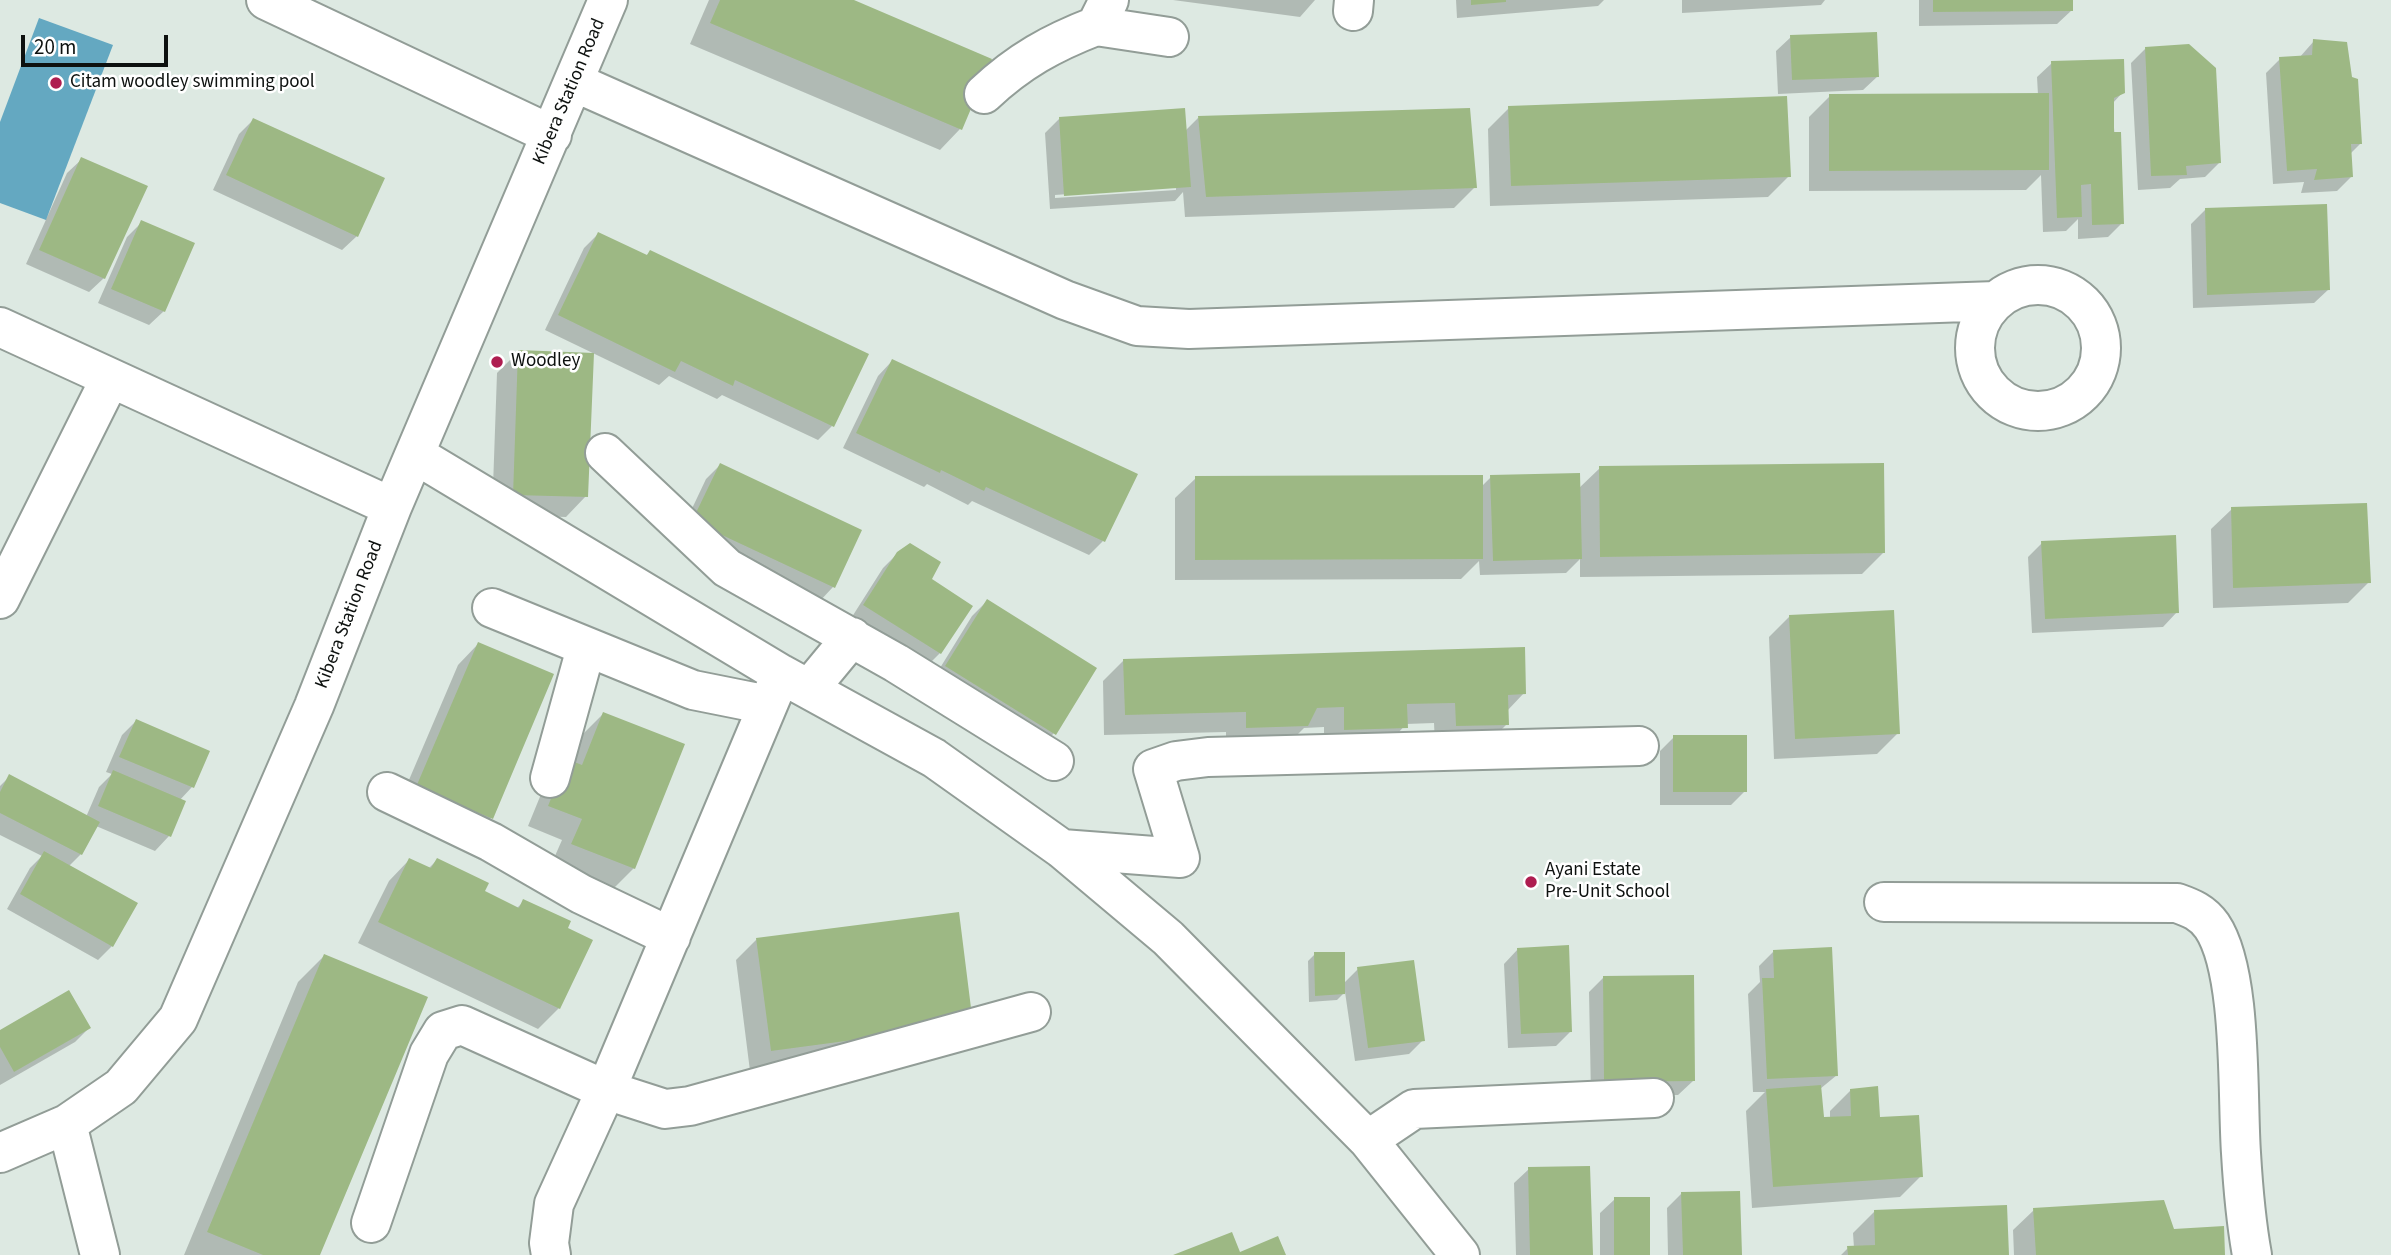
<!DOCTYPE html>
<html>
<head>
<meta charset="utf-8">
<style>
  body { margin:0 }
  #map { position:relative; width:2391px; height:1255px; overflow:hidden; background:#dde9e2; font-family:"Source Sans 3",sans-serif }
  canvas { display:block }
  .scale { position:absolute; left:21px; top:35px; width:147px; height:32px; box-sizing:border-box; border:4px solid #0d110f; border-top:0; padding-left:9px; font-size:21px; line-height:24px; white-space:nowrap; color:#0d110f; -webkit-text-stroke:5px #fff; paint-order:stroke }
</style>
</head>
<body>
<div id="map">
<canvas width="2391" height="1255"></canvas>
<div class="scale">20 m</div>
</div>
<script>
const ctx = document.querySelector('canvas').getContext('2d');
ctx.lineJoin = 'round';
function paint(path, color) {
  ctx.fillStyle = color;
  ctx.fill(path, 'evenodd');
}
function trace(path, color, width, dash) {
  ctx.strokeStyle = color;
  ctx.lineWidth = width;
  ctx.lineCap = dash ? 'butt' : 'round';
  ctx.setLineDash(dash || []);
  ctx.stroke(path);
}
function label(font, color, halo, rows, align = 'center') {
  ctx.font = font + ' "Source Sans 3",sans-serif';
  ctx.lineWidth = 5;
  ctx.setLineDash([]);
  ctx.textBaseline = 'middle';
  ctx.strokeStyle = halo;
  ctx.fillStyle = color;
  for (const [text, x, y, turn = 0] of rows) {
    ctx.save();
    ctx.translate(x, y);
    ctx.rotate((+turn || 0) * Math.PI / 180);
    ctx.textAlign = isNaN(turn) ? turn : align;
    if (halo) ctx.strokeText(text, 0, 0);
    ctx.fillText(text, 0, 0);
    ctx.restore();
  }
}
paint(new Path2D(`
  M 39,18 L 113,45 L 46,220 L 0,203 L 0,122 Z`), '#64a8c1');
paint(new Path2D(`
  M 709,0 L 850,0 L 960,129 L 940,150 L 690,44 Z
  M 1173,0 L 1315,0 L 1300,17 Z
  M 1456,0 L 1604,0 L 1598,6 L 1457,18 Z
  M 1682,0 L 1825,0 L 1821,5 L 1682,13 Z
  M 1919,0 L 2072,0 L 2072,10 L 2057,24 L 1919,26 Z
  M 1791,37 L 1878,76 L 1863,90 L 1778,94 L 1776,51 Z
  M 2314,41 L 2361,143 L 2350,154 L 2352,176 L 2337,191 L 2301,193 L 2304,182 L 2273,184 L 2266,73 L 2280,59 L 2299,58 Z
  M 2146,48 L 2219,163 L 2205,177 L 2180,179 L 2170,188 L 2138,190 L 2131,63 Z
  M 2052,63 L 2123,92 L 2112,104 L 2122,223 L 2108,237 L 2078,239 L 2078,219 L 2066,231 L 2043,232 L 2041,175 L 2026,190 L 1809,191 L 1809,117 L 1830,96 L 2038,95 L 2037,77 Z
  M 1509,108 L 1789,176 L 1768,197 L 1490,206 L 1488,129 Z
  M 1060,118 L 1185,131 L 1198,118 L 1475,187 L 1454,208 L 1185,217 L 1183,192 L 1175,201 L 1050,209 L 1045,133 ZM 1176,186 L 1176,190 L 1055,198 L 1055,195 Z
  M 253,120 L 357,236 L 342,250 L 213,190 L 239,134 Z
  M 82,159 L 104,278 L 89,292 L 26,264 L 67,173 Z
  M 2205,210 L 2329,289 L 2314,303 L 2193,308 L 2191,224 Z
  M 142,222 L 164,311 L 149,325 L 98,303 L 127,237 Z
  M 598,234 L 645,257 L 650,252 L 832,426 L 818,440 L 722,395 L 717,399 L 669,376 L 659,385 L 545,330 L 584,248 Z
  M 518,352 L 586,496 L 566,517 L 492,515 L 497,373 Z
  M 892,361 L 1103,541 L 1089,555 L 972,501 L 968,505 L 927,484 L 924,487 L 843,448 L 878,376 Z
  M 720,465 L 859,530 L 833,587 L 819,602 L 679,536 L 706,479 Z
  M 1600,468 L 1883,553 L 1862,574 L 1580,577 L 1580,559 L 1566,573 L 1480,575 L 1479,561 L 1461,579 L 1175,580 L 1175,498 L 1196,478 L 1482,486 L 1491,477 L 1578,489 Z
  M 2232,509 L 2369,582 L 2348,603 L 2213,608 L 2211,529 Z
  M 2042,543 L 2177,612 L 2163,627 L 2032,633 L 2028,557 Z
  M 898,553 L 929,579 L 940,653 L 926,667 L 850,620 L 883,568 Z
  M 987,601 L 1054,733 L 1040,748 L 932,681 L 972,616 Z
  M 1790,616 L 1898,733 L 1877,754 L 1774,759 L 1769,637 Z
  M 478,644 L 491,818 L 471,838 L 397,808 L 458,665 Z
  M 1124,660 L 1524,693 L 1507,711 L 1507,724 L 1486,745 L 1435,746 L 1434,723 L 1406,724 L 1385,748 L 1324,750 L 1324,727 L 1304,728 L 1285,747 L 1226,748 L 1226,732 L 1104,735 L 1103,681 Z
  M 603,714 L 634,868 L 613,889 L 551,865 L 562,840 L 528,826 L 546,782 L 571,763 L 582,735 Z
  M 136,721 L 208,752 L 192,787 L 179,801 L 183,802 L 169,836 L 155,851 L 96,826 L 81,854 L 69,866 L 112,946 L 98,960 L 7,909 L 30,868 L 42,856 L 0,835 L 0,786 L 9,777 L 86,817 L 99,787 L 112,774 L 106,772 L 122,735 Z
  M 1674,737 L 1745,791 L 1731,805 L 1660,805 L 1660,751 Z
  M 409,860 L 428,869 L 437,860 L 482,892 L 517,908 L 524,901 L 559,1008 L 538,1029 L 358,943 L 389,881 Z
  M 757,939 L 972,1024 L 750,1071 L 736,960 Z
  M 1518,949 L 1570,1032 L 1556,1046 L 1508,1048 L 1504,964 Z
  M 1773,952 L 1837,1075 L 1820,1089 L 1822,1119 L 1830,1119 L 1830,1111 L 1851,1090 L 1879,1119 L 1921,1176 L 1900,1197 L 1752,1208 L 1746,1111 L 1765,1092 L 1753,1092 L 1748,994 L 1760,982 L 1759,966 Z
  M 1315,954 L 1344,983 L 1358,969 L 1423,1040 L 1409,1054 L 1355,1061 L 1345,992 L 1337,1000 L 1309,1002 L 1308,961 Z
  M 324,956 L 319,1255 L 184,1255 L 298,982 Z
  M 1603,978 L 1693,1081 L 1678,1095 L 1591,1096 L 1589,992 Z
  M 89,1028 L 75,1042 L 0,1085 L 0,1032 Z
  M 1529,1169 L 1591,1255 L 1516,1255 L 1514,1183 Z
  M 1681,1194 L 1740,1255 L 1668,1255 L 1667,1208 Z
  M 1615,1199 L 1648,1255 L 1600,1255 L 1600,1213 Z
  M 2034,1210 L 2173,1231 L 2223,1255 L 2014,1255 L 2013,1230 Z
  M 1874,1212 L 2007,1255 L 1841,1255 L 1848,1248 L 1854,1248 L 1853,1233 Z`), '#0003');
paint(new Path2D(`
  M 720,0 L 854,0 L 992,59 L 962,130 L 710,23 Z
  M 1471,0 L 1506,0 L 1506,2 L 1471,5 Z
  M 1933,0 L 2073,0 L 2073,11 L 1933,12 Z
  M 1877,32 L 1879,77 L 1792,80 L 1790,35 Z
  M 2313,39 L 2347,42 L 2352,77 L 2358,79 L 2362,144 L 2351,144 L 2353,177 L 2314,180 L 2317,169 L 2287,171 L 2279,57 L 2312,55 Z
  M 2189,44 L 2216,68 L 2221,163 L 2186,166 L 2187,175 L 2151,176 L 2145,47 Z
  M 2124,59 L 2125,93 L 2114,98 L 2114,132 L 2121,132 L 2124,224 L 2092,225 L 2091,184 L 2081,185 L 2082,217 L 2057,218 L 2051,61 Z
  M 2049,93 L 2049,170 L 1829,171 L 1829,94 Z
  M 1787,96 L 1791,177 L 1511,186 L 1508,106 Z
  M 1185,108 L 1191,187 L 1064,196 L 1059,117 Z
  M 1470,108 L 1477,188 L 1206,197 L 1198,116 Z
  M 253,118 L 385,178 L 358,237 L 226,175 Z
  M 81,157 L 148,186 L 105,279 L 39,250 Z
  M 2327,204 L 2330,290 L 2207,295 L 2205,208 Z
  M 141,220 L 195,243 L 165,312 L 111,289 Z
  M 598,232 L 647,255 L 650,250 L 869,354 L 834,427 L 735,380 L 733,386 L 681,361 L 675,372 L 558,315 Z
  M 518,350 L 594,353 L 588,497 L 513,495 Z
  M 892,359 L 1138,474 L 1105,542 L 986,487 L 984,491 L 941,470 L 940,473 L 856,433 Z
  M 720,463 L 862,530 L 835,588 L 692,521 Z
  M 1884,463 L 1885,553 L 1600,557 L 1599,466 Z
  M 1580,473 L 1582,559 L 1493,561 L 1490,475 Z
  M 1483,475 L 1483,559 L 1195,560 L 1195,476 Z
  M 2367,503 L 2371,583 L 2233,588 L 2231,507 Z
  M 2176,535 L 2179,613 L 2045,619 L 2041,541 Z
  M 910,543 L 941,562 L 932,579 L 973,606 L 941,654 L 863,605 L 897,552 Z
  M 987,599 L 1097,668 L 1056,735 L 945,666 Z
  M 1894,610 L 1900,734 L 1795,739 L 1789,615 Z
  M 478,642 L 554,674 L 493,819 L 416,787 Z
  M 1525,647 L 1526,694 L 1508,695 L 1509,725 L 1456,726 L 1455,703 L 1407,704 L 1408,728 L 1344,730 L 1344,707 L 1317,708 L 1308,726 L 1246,728 L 1246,712 L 1125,715 L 1123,659 Z
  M 603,712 L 685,744 L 635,869 L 571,844 L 582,819 L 548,806 L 567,759 L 582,765 Z
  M 136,719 L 210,751 L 194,788 L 119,757 Z
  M 1673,735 L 1747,735 L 1747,792 L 1673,792 Z
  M 113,770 L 186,801 L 171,837 L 98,806 Z
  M 9,774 L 100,822 L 82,855 L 0,813 L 0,792 Z
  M 44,851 L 138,903 L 113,947 L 20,894 Z
  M 409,858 L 431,868 L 437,858 L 489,883 L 485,891 L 519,908 L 523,899 L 571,921 L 568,928 L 593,940 L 560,1009 L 378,922 Z
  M 959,912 L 973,1024 L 771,1051 L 756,938 Z
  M 1569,945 L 1572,1032 L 1521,1034 L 1517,948 Z
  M 1832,947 L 1838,1076 L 1767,1079 L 1762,978 L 1774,978 L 1773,950 Z
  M 1314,952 L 1345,952 L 1345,994 L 1315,996 Z
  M 324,954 L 428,997 L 320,1255 L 263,1255 L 207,1232 Z
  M 1414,960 L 1425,1041 L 1368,1048 L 1357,967 Z
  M 1694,975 L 1695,1081 L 1604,1082 L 1603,976 Z
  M 69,990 L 91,1028 L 14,1072 L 0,1047 L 0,1030 Z
  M 1821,1085 L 1824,1117 L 1851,1116 L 1850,1089 L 1878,1086 L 1880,1117 L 1919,1115 L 1923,1177 L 1773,1187 L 1766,1089 Z
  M 1590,1166 L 1593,1255 L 1530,1255 L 1528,1167 Z
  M 1740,1191 L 1742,1255 L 1683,1255 L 1681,1192 Z
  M 1614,1197 L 1650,1197 L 1650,1255 L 1614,1255 Z
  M 2164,1200 L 2174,1229 L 2224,1226 L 2225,1255 L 2036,1255 L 2033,1208 Z
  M 2007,1205 L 2009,1255 L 1848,1255 L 1847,1246 L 1875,1245 L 1874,1210 Z
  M 1232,1232 L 1240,1252 L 1278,1236 L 1286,1255 L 1173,1255 Z`), '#9db884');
const minor = new Path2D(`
  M 266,0 L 552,135
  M 1353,11 L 1354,0
  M 1096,26 L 1169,37
  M 574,82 L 1065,300 L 1137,326 L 1189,329 L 1996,301
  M 984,94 C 1019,61 1052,43 1096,26 L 1109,0
  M1975 348a63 63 0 1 1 126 0a63 63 0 1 1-126 0Z
  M 0,327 L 392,507
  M 605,453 L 727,568 L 896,663 L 1054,761
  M 416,455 L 781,674 L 934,758 L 1062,849 L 1168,938 L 1368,1140 L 1460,1255
  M 0,599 L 110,379
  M 492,608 L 693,690 L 768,705
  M 809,689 L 852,637
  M 550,778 L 586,648
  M 387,792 L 491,842 L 581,894 L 671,937
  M 1062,849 L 1180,858 L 1153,769 L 1176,761 L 1208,757 L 1639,746
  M 1884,902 L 2177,903 C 2191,908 2202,912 2212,926 C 2243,972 2237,1095 2241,1153 C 2243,1187 2246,1222 2252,1255
  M 67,1124 L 100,1255
  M 1368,1140 L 1414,1109 L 1654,1098
  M 0,1153 L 67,1124 L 121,1087 L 178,1019 L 314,706 L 392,507 L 608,0
  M 371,1223 L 429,1054 L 443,1031 L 462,1025 L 606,1090 L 665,1109 L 690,1106 L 1031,1012
  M 551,1255 L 549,1243 L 554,1204 L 606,1090 L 781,674`);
trace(minor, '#929d97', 42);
trace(minor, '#fff', 38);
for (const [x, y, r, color] of [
  [56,83,7,"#ae1d50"],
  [497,362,7,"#ae1d50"],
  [1531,882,7,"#ae1d50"]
]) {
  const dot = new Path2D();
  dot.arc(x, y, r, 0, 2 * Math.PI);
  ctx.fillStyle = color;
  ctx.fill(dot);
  trace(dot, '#fff', 2.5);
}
label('19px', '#0d110f', '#fff', [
  ["Citam woodley swimming pool",70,83],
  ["Woodley",511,362],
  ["Ayani Estate",1545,871],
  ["Pre-Unit School",1545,893]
], 'left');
label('19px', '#0d110f', '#fff', [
  ["Kibera Station Road",570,92,-67],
  ["Kibera Station Road",350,615,-69]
]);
</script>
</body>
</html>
